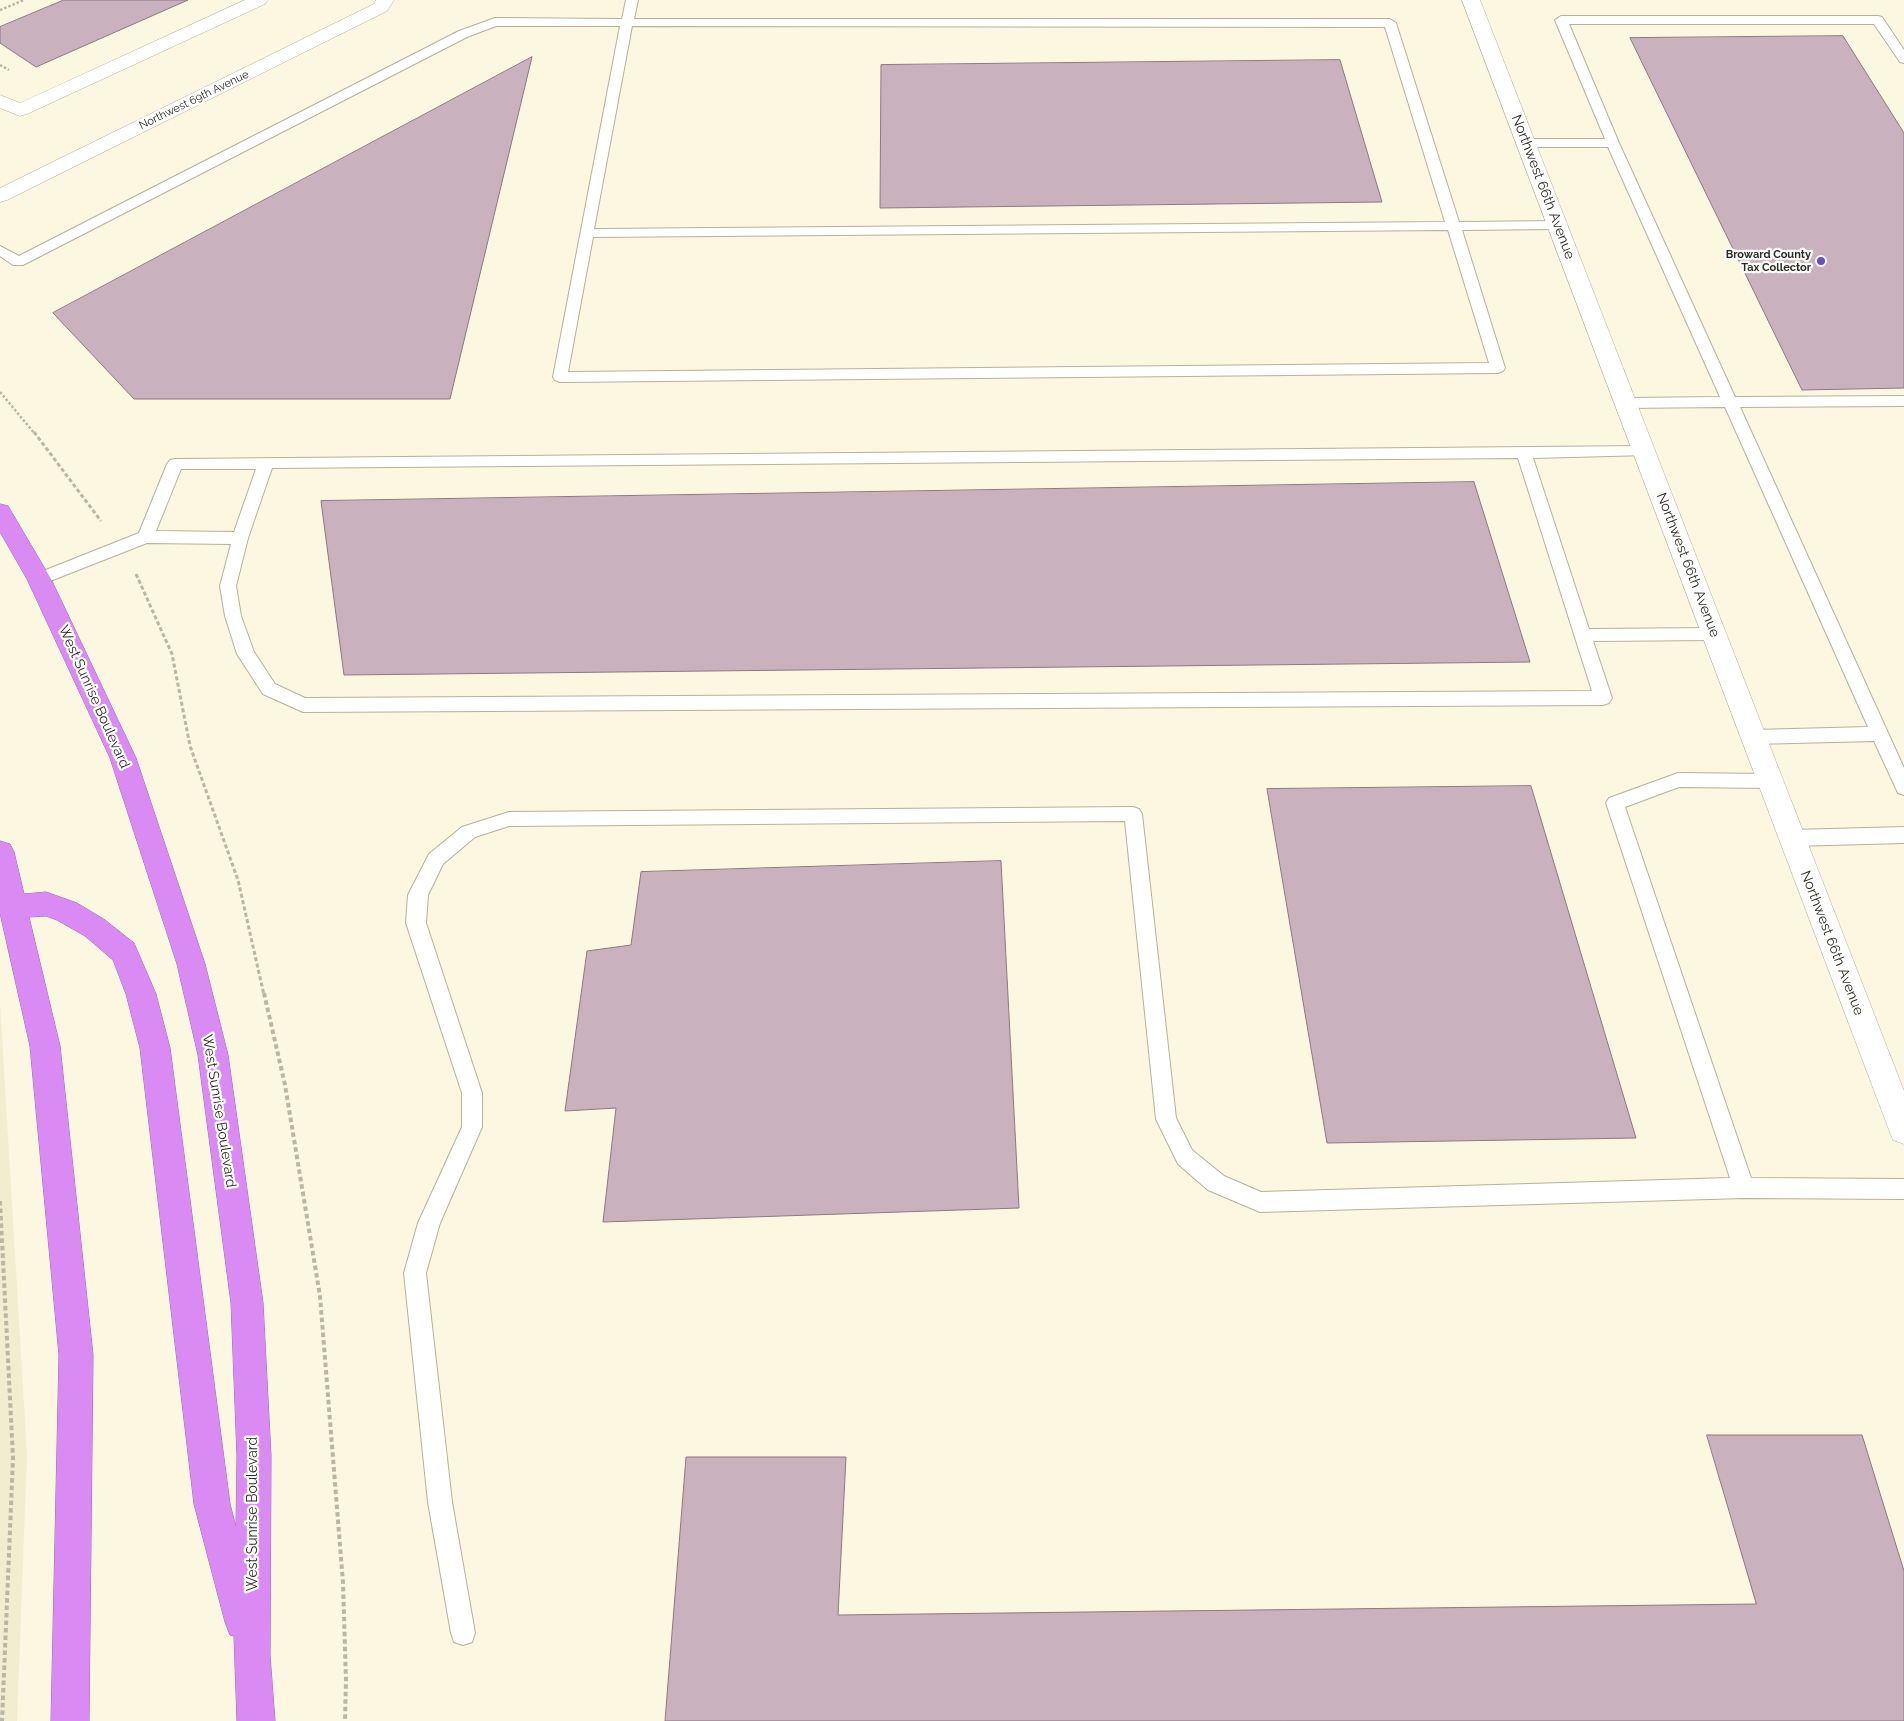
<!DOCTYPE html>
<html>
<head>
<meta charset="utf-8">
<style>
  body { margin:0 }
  canvas { display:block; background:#fbf7e0 }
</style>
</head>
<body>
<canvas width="1904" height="1721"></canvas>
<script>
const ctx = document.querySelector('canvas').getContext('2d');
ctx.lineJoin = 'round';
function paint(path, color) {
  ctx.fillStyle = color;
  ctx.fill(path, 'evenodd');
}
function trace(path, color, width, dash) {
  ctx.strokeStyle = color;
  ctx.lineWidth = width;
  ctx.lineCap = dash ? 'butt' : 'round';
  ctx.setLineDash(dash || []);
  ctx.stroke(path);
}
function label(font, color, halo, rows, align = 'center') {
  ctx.font = font + ' Raleway,sans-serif';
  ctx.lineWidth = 4.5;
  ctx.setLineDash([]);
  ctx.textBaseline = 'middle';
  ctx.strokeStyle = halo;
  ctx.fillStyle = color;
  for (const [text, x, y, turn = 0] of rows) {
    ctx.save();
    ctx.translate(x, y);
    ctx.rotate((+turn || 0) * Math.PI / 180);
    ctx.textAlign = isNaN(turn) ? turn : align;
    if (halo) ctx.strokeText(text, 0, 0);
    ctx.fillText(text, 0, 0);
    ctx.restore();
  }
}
paint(new Path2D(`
  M 0,1003 L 27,1455 L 17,1721 L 0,1721 Z`), '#f2edce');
const building = new Path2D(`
  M 64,0 L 188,0 L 36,67 L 0,43 L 0,27 Z
  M 1843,36 L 1904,133 L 1904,388 L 1802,390 L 1630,38 Z
  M 532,57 L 450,399 L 134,399 L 53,313 Z
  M 1340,60 L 1382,202 L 880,208 L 881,65 Z
  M 1474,482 L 1530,662 L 344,675 L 321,501 Z
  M 1531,786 L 1636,1138 L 1327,1143 L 1267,789 Z
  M 1001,861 L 1019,1208 L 603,1222 L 616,1108 L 565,1111 L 587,951 L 631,945 L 641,872 Z
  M 1707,1435 L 1862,1435 L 1904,1571 L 1904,1721 L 665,1721 L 686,1457 L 846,1457 L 838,1615 L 1756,1604 Z`);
paint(building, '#c9b2be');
trace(building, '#8d7782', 1);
const lane = new Path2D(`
  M 626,0 L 638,0 L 634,19 L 1390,19 L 1396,23 L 1459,222 L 1557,221 L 1564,225 L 1557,229 L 1462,230 L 1505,368 L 1503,371 L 1498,373 L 560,382 L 555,380 L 553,377 L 620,26 L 496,26 L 467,37 L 23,265 L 13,265 L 0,256 L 0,246 L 19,256 L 459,31 L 495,18 L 622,19 ZM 632,26 L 1385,27 L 1445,222 L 594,229 ZM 1448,230 L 1489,363 L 568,372 L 593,237 Z
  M 1561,16 L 1878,16 L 1882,17 L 1904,50 L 1904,63 L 1900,62 L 1874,24 L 1569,24 L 1619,143 L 1735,397 L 1904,396 L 1904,406 L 1740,407 L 1904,768 L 1904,795 L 1898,793 L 1874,741 L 1754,744 L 1748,742 L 1745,737 L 1748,732 L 1754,730 L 1868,727 L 1725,407 L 1625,408 L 1620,407 L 1617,403 L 1620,399 L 1625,398 L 1720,397 L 1608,147 L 1526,147 L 1520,143 L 1526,139 L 1605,139 L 1555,20 Z
  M 1644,446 L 1649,447 L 1652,451 L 1649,455 L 1533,458 L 1589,629 L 1714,628 L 1720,630 L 1722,634 L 1720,638 L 1714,640 L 1593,641 L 1612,698 L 1609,703 L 1603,705 L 303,712 L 263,694 L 237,654 L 225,616 L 220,586 L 231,544 L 147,543 L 45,583 L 39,585 L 33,583 L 31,579 L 33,575 L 139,533 L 167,464 L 170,460 L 175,459 ZM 1518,458 L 1592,691 L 305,698 L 275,684 L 254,652 L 241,616 L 236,586 L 248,538 L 272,468 ZM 181,469 L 256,469 L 234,532 L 156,531 Z
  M 1678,773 L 1770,774 L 1776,776 L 1779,781 L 1776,786 L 1770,788 L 1679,787 L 1625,807 L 1751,1178 L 1904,1179 L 1904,1199 L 1744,1198 L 1260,1212 L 1208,1190 L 1178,1164 L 1156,1119 L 1125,821 L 509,826 L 475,837 L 443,864 L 428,895 L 426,923 L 482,1093 L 482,1127 L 440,1223 L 426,1273 L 452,1502 L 475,1633 L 472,1642 L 463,1645 L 454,1642 L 451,1633 L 428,1502 L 404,1273 L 418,1223 L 462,1127 L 462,1093 L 406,923 L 408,895 L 429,854 L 462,827 L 509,812 L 1133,807 L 1139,809 L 1142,814 L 1176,1118 L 1192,1150 L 1224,1176 L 1261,1192 L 1730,1178 L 1606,803 L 1609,798 Z
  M 1904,827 L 1904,843 L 1792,846 L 1785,843 L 1783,838 L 1785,833 L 1792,830 Z`);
const street = new Path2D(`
  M 245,0 L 268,0 L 265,4 L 27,114 L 20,116 L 0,108 L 0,95 L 20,103 Z
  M 376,0 L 394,0 L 387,11 L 7,200 L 0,202 L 0,188 L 374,4 Z
  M 1462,0 L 1480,0 L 1904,1091 L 1904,1144 L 1893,1140 L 1889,1130 Z`);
const highway = new Path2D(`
  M 0,504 L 8,506 L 51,579 L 136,758 L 205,964 L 228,1055 L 263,1303 L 271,1456 L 270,1655 L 275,1721 L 237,1721 L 234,1636 L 230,1635 L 225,1622 L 194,1504 L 140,1048 L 126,994 L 113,960 L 85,936 L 57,920 L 46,916 L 29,917 L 60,1046 L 93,1355 L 89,1721 L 51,1721 L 59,1355 L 30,1046 L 0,913 L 0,841 L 10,844 L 14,852 L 24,894 L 46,892 L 77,903 L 105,920 L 134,943 L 156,994 L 170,1048 L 230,1504 L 236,1527 L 237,1456 L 231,1303 L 198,1055 L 177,964 L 110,758 L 27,579 L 0,532 Z`);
trace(lane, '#b5b19b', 2);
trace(street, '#b5b19b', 1);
trace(highway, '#9d68aa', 1);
trace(new Path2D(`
  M 0,10 L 24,0
  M 0,65 L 9,70
  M 0,392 L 35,434`), '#b9b6a3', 2.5, [2.5, 2]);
trace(new Path2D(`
  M 34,432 L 101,521
  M 136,574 L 172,654 L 190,746 L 238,880 L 264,995`), '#b9b6a3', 3, [4, 2.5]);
trace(new Path2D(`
  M 264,993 L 285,1085 L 320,1296 L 343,1583 L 346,1680 L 345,1721
  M 0,1201 L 13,1458 L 2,1721`), '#b9b6a3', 4, [4.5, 3]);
paint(lane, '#fff');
paint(street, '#fff');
paint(highway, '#da8af3');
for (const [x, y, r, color] of [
  [1821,261,5,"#6a4dc6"]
]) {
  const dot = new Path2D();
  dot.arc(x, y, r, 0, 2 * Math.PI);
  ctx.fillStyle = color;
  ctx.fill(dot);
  trace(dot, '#fff', 2);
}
label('11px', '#2b2a21', '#fff', [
  ["Northwest 69th Avenue",194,100,-26]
]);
label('bold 11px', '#2b2a21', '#fff', [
  ["Broward County",1811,255],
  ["Tax Collector",1811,268]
], 'right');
label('14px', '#2b2a21', '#fff', [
  ["Northwest 66th Avenue",1543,187,69],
  ["Northwest 66th Avenue",1688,565,69],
  ["West Sunrise Boulevard",94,697,66],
  ["Northwest 66th Avenue",1832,943,69],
  ["West Sunrise Boulevard",219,1111,81],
  ["West Sunrise Boulevard",253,1514,-90]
]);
</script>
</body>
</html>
